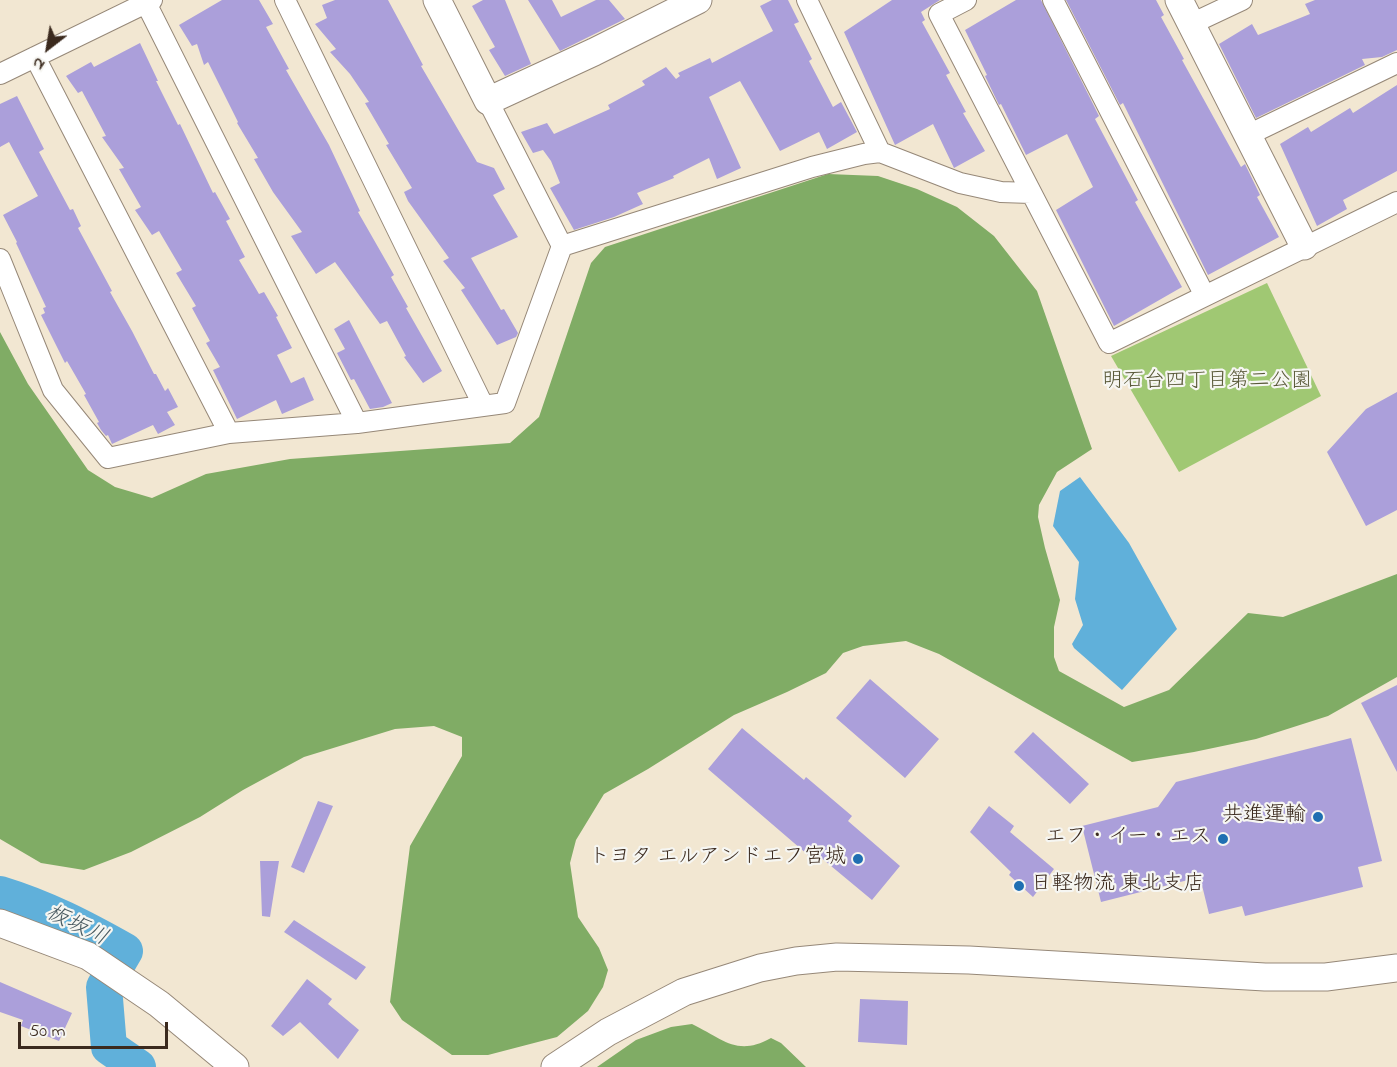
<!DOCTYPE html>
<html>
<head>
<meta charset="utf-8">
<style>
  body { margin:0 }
  #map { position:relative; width:1397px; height:1067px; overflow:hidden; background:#f2e7d2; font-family:"Indie Flower",sans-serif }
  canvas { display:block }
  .north { position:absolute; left:18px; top:18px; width:60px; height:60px; -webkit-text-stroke:4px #f6f6f2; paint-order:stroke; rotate:211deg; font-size:16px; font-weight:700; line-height:24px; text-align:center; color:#3b2a1e }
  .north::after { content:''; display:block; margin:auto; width:21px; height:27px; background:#3b2a1e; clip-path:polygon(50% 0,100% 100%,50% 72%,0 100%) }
  .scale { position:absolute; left:18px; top:1022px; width:150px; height:27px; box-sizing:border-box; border:3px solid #3b2a1e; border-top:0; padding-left:8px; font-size:18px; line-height:21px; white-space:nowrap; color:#3b2a1e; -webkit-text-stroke:4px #f6f6f2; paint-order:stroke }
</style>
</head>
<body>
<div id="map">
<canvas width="1397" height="1067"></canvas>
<div class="north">N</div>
<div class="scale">50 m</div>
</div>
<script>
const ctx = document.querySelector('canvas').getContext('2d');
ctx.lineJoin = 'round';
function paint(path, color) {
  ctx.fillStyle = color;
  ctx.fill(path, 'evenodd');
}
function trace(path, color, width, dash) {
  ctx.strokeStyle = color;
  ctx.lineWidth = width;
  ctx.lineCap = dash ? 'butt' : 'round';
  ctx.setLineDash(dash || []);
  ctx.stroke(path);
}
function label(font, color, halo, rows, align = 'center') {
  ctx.font = font + ' "Indie Flower","Klee One",sans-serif';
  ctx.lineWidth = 4.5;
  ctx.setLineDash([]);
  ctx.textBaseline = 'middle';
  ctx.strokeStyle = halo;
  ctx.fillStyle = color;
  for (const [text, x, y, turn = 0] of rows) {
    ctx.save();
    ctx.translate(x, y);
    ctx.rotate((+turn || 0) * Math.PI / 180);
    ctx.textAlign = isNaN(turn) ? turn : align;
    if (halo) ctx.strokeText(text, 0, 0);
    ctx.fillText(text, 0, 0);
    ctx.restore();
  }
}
paint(new Path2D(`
  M 1267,283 L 1321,396 L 1179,472 L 1111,356 Z`), '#a0c873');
paint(new Path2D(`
  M 828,174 L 878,176 L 917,189 L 957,207 L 994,236 L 1037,291 L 1092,449 L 1057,472 L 1039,505 L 1038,517 L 1045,548 L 1060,600 L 1054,627 L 1054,657 L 1059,671 L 1124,707 L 1169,690 L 1248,613 L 1283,617 L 1397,574 L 1397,677 L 1328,716 L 1256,739 L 1194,752 L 1132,762 L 939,654 L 906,641 L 863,646 L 843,653 L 826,673 L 787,692 L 734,715 L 648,769 L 604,794 L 576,840 L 570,863 L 578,917 L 599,948 L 608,970 L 603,987 L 588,1011 L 557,1037 L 488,1055 L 452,1055 L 402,1020 L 390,1002 L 410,846 L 462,756 L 462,737 L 434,726 L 395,729 L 304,757 L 243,790 L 200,817 L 131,852 L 84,870 L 41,863 L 0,839 L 0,332 L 28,384 L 88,470 L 115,487 L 152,498 L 206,474 L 290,459 L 510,443 L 539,417 L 591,263 L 605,247 Z
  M 692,1024 C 723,1039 737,1057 771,1038 L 781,1043 L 806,1067 L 597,1067 L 636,1040 L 671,1027 Z`), '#80ac65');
paint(new Path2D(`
  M 1080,477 L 1129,543 L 1177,629 L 1122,690 L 1074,648 L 1072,644 L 1083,625 L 1075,599 L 1079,562 L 1053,526 L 1060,491 Z`), '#60b0da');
trace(new Path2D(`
  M 0,894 C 46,908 84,928 125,951 L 104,987 L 109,1047 L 138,1067`), '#60b0da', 36);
paint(new Path2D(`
  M 222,0 L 259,0 L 273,24 L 266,27 L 289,69 L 286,70 L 329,145 L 360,211 L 358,212 L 394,275 L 391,277 L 408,307 L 406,308 L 442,371 L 423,383 L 404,357 L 406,356 L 387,321 L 380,324 L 335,262 L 316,274 L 291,236 L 302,232 L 273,192 L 254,159 L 258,158 L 237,123 L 238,122 L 208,62 L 204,65 L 197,44 L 192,46 L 179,25 Z
  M 335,0 L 388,0 L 423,65 L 421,66 L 477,162 L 494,168 L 505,189 L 493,195 L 518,237 L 471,258 L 501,310 L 504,309 L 518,333 L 516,337 L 497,345 L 461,290 L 465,288 L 443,261 L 449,258 L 408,201 L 404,192 L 412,188 L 386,145 L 389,144 L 365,103 L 369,102 L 350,74 L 330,52 L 336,49 L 315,24 L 327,18 L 322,5 Z
  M 483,0 L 505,0 L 531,64 L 505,76 L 489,50 L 495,47 L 472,6 Z
  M 528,0 L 552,0 L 561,17 L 596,0 L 609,0 L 625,19 L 560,51 Z
  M 772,0 L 788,0 L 799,22 L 794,24 L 812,59 L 809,61 L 833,107 L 841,102 L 857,132 L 827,149 L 819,132 L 780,151 L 740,81 L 709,97 L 741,168 L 717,179 L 709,158 L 673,176 L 674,178 L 637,193 L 643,204 L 614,217 L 574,230 L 550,188 L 560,183 L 551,161 L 543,150 L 533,153 L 521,132 L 547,123 L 554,134 L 610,109 L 608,105 L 645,85 L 642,81 L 666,67 L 676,79 L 680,76 L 678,73 L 710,58 L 712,63 L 773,31 L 760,6 Z
  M 892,0 L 940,0 L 921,12 L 925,20 L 922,22 L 950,73 L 946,75 L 966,112 L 963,113 L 985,151 L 954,168 L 933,124 L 895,145 L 844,32 Z
  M 1016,0 L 1041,0 L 1099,116 L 1095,119 L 1138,200 L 1135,202 L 1182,287 L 1114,326 L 1056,210 L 1093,187 L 1067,134 L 1026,155 L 1001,104 L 999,105 L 985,76 L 987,75 L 965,30 Z
  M 1066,0 L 1156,0 L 1164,15 L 1161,17 L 1184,59 L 1182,60 L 1241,167 L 1245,164 L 1260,195 L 1257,197 L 1279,237 L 1208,275 L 1123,103 L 1120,105 Z
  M 1315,0 L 1397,0 L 1397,50 L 1382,57 L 1362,59 L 1365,65 L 1256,118 L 1219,44 L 1252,24 L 1258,35 L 1310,14 L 1305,4 Z
  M 140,43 L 158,81 L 156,81 L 178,125 L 180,124 L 213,193 L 215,192 L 230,219 L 226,221 L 245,257 L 239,260 L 259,294 L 264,292 L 278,316 L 276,317 L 292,348 L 277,355 L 291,383 L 304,377 L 314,400 L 282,414 L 276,400 L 237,419 L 213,370 L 220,367 L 206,343 L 210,341 L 192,308 L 196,306 L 176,273 L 182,270 L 159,231 L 152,235 L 135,210 L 141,207 L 119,169 L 124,168 L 102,137 L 106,136 L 82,91 L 78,93 L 66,76 L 91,62 L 94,67 Z
  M 1397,85 L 1397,171 L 1343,200 L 1347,209 L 1317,226 L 1280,144 L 1308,127 L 1311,132 L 1350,108 L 1353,113 Z
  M 17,96 L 44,149 L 39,152 L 70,210 L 73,209 L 81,226 L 78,228 L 112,291 L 110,292 L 132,331 L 154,374 L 156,374 L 165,391 L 168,388 L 178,407 L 167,412 L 175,425 L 158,434 L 153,425 L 112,444 L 108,435 L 106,436 L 101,430 L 97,423 L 99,422 L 84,395 L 86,394 L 67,361 L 65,363 L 41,315 L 45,313 L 43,308 L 46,307 L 16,243 L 17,242 L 3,215 L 38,196 L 9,142 L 0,147 L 0,104 Z
  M 349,320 L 392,403 L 383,407 L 370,409 L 354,379 L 351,380 L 337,353 L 345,349 L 334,329 Z
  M 1397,392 L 1397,510 L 1366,526 L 1327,452 L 1366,409 Z
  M 870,679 L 939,739 L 905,778 L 836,718 Z
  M 1397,685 L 1397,772 L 1361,703 Z
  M 742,728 L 804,780 L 806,777 L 852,816 L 848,821 L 900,866 L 872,900 L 819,856 L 815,861 L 708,769 Z
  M 1033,732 L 1089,784 L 1070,804 L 1014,752 Z
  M 1351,738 L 1382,861 L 1358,867 L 1363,887 L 1245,916 L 1242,906 L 1209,914 L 1200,877 L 1101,902 L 1082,826 L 1158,807 L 1176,782 Z
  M 318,801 L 333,806 L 304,873 L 291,867 Z
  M 989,806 L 1014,826 L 1010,832 L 1054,869 L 1033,897 L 1009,875 L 1011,872 L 970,832 Z
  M 260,861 L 279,861 L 270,917 L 262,916 Z
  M 294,920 L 366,967 L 356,980 L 284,932 Z
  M 307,979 L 332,999 L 328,1004 L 359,1030 L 338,1059 L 300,1022 L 283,1036 L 271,1026 Z
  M 0,982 L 72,1013 L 59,1041 L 21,1026 L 23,1020 L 0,1012 Z
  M 860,999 L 908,1001 L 907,1045 L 858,1042 Z`), '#ab9fda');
const street = new Path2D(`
  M 285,0 L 483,405
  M 807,0 L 880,152
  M 966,0 L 939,14 L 1109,343 L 1397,202
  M 1053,0 L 1204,294
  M 146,3 L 357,423
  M 1191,24 L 1242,0
  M 35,57 L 229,433
  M 0,74 L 152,0
  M 1248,135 L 1397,63
  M 562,246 L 812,167 L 864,154 L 880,152 L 960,183 L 1001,192 L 1031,193
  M 0,259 L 53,390 L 108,458 L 229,433 L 357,423 L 505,403 L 562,246 L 488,101`);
const secondary = new Path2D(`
  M 437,0 L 488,101 L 594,52 L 698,0
  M 1179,0 L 1304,246
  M 0,923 L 88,956 L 97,962 L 159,1004 L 235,1067
  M 555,1067 L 608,1032 L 684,992 L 760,968 L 796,961 L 837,957 L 969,960 L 1265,977 L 1326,977 L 1397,968`);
trace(street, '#968878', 22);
trace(secondary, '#968878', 29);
trace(street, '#fff', 20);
trace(secondary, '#fff', 27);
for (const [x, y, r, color] of [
  [1318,817,6,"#1f6fb2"],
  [1223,839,6,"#1f6fb2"],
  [858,859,6,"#1f6fb2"],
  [1019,886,6,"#1f6fb2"]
]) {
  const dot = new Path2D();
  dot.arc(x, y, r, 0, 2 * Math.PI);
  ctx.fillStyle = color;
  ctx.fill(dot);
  trace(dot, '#f6f6f2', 2);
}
label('21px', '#595938', '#f6f6f2', [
  ["明石台四丁目第二公園",1207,383]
]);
label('21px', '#3b2a1e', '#f6f6f2', [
  ["共進運輸",1306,817],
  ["エフ・イー・エス",1211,839],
  ["トヨタ エルアンドエフ宮城",846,859],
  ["日軽物流 東北支店",1031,886,"left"]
], 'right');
label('italic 22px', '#485960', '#f6f6f2', [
  ["板坂川",76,927,26]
]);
</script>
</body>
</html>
